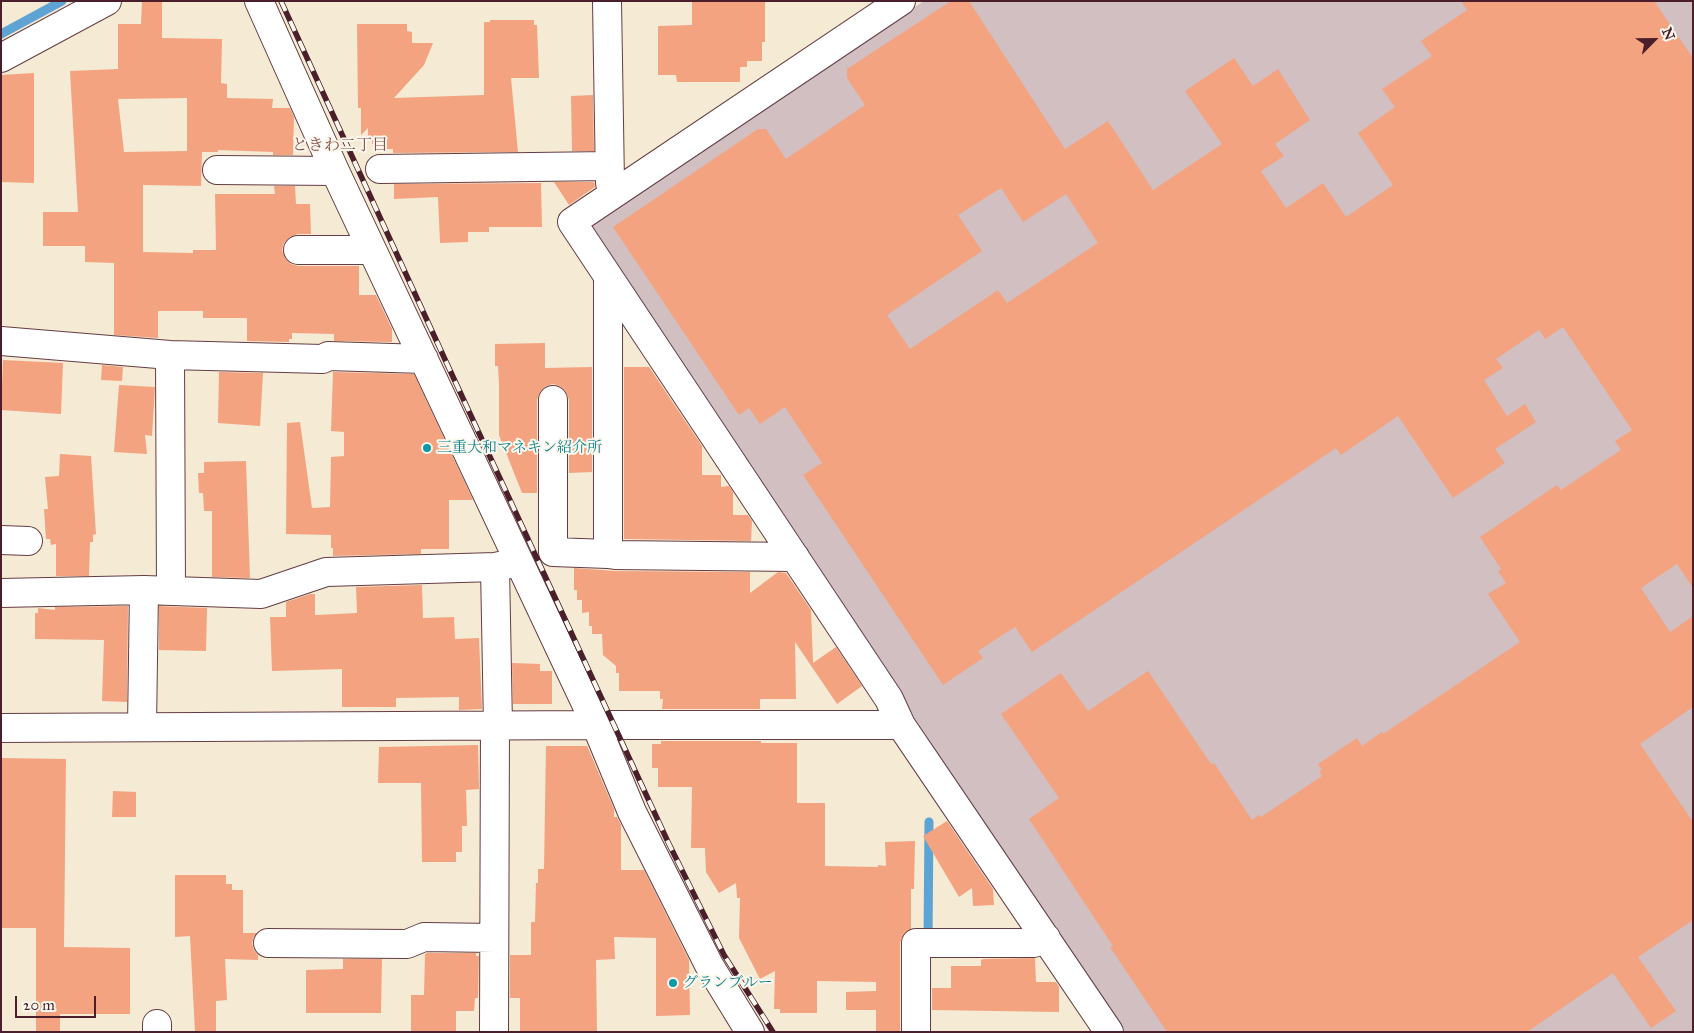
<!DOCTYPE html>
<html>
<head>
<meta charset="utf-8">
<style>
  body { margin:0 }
  #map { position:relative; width:1694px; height:1033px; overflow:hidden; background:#f5ead3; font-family:"IM FELL Great Primer",serif }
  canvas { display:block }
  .frame { position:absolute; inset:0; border:2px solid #4a1f2b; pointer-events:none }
  .north { position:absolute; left:1629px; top:15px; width:50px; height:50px; -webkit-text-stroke:4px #fbf7ec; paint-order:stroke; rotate:67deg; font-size:14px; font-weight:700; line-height:20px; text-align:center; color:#4a1f2b }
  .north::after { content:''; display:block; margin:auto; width:18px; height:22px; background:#4a1f2b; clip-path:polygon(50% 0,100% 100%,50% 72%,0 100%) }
  .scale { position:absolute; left:15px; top:996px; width:81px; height:22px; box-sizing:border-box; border:2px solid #4a1f2b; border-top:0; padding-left:6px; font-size:15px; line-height:18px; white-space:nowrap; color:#4a1f2b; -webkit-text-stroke:4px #fbf7ec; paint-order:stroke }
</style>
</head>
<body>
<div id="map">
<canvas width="1694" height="1033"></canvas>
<div class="frame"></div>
<div class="north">N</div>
<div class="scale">20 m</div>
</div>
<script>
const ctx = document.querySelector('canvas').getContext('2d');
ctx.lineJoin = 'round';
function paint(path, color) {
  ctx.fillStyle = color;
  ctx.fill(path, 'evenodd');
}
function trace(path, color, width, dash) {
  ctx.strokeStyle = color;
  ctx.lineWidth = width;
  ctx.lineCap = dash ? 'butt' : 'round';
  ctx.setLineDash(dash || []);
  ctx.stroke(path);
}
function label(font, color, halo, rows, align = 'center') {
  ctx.font = font + ' "IM FELL Great Primer","Noto Serif JP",serif';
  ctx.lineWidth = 4;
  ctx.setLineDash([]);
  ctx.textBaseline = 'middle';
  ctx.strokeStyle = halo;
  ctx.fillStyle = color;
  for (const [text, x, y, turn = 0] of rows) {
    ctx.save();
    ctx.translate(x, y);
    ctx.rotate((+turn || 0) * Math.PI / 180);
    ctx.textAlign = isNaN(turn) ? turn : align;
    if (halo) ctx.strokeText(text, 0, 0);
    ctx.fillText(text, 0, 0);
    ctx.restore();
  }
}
paint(new Path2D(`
  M 924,1 L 1693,1 L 1693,1032 L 1124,1032 L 587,226 Z`), '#d2bfc1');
trace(new Path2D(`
  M 1,34 L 62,1
  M 928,940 L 929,822`), '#5da3d3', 9);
paint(new Path2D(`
  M 142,1 L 162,1 L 162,38 L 222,39 L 221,83 L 227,84 L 227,98 L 273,99 L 272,108 L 290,108 L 294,117 L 293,155 L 273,155 L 273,152 L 218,150 L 218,152 L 202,152 L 201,186 L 143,185 L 143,252 L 193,253 L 193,250 L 216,250 L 215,194 L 275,194 L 274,186 L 295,186 L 296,204 L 310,204 L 311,234 L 298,234 L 290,237 L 284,243 L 282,250 L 285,258 L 291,264 L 298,266 L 359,266 L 359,295 L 376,295 L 392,329 L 392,342 L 334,341 L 334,334 L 292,333 L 292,339 L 289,339 L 289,342 L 247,341 L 247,318 L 203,318 L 203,311 L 158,311 L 158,338 L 114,335 L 114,263 L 85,262 L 85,246 L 43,246 L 43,212 L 78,212 L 70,71 L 118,69 L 118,24 L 141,24 ZM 187,98 L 187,151 L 124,152 L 118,99 Z
  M 692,1 L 765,1 L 765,42 L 762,42 L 762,61 L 747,61 L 747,67 L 740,67 L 740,82 L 677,82 L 676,75 L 658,75 L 658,26 L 692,25 Z
  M 951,1 L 969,1 L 1065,149 L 1108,121 L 1153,190 L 1222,144 L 1185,91 L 1234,58 L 1253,86 L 1278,69 L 1310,120 L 1275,144 L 1284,156 L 1261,171 L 1286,208 L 1323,183 L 1346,217 L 1393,185 L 1358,133 L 1395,107 L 1382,89 L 1432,56 L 1421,41 L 1467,10 L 1461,1 L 1654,1 L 1693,58 L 1693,588 L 1677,564 L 1641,588 L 1670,632 L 1693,616 L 1693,707 L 1640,744 L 1693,822 L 1693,920 L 1638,957 L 1676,1011 L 1651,1028 L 1613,973 L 1527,1032 L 1167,1032 L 1110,947 L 1113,946 L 1029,819 L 1059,798 L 1001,714 L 1061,673 L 1088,711 L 1148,671 L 1211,764 L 1214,763 L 1252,820 L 1259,815 L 1261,817 L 1322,776 L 1319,771 L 1322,770 L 1318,764 L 1357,738 L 1362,746 L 1382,732 L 1383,734 L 1520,642 L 1488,594 L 1506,583 L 1498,571 L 1501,569 L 1480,537 L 1557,485 L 1561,490 L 1621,450 L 1615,441 L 1632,430 L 1563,327 L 1545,339 L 1539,330 L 1496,359 L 1503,368 L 1484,380 L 1507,416 L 1525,404 L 1536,422 L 1495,449 L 1505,463 L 1453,498 L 1398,416 L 1341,455 L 1336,448 L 1032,652 L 1015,627 L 978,651 L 983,658 L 943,685 L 803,475 L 822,463 L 785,407 L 760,424 L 749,408 L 739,415 L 613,227 L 758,129 L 766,129 L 786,159 L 865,105 L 847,78 L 847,69 ZM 1001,188 L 1023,222 L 1066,194 L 1098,243 L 1007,303 L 998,290 L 910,349 L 887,315 L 982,251 L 958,215 Z
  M 490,20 L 534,20 L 534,25 L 537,25 L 539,78 L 511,78 L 518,152 L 393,153 L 393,149 L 381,149 L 381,144 L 372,144 L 372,136 L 368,136 L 368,128 L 361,135 L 361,108 L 358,108 L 357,24 L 407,24 L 407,31 L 412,32 L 412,43 L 433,43 L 424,65 L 394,98 L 484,95 L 484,22 L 490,22 Z
  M 34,73 L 34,183 L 1,182 L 1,75 Z
  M 593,95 L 594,151 L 572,151 L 571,96 Z
  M 554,182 L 594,182 L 595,187 L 569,205 Z
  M 541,183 L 542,227 L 489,227 L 489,232 L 468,232 L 468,242 L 440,243 L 438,197 L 394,199 L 394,184 Z
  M 545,343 L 545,368 L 592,367 L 592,472 L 569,473 L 569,400 L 566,392 L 560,386 L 553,384 L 546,386 L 540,392 L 537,400 L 537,493 L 522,493 L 499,435 L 499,384 L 498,366 L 495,366 L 495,344 Z
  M 3,360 L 63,363 L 61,414 L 1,410 Z
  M 102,365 L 123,367 L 122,381 L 101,380 Z
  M 624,367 L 649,367 L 702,446 L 702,475 L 721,475 L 721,487 L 729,486 L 733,492 L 733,515 L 748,515 L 752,521 L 751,541 L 624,539 Z
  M 219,372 L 263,373 L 260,426 L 218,423 Z
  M 333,372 L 414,374 L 473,500 L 449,500 L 449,549 L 421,549 L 421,554 L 333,556 L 333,548 L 331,548 L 331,535 L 286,534 L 287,423 L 300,422 L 312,508 L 330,507 L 331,457 L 344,456 L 344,432 L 331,431 Z
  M 119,385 L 155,387 L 152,436 L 145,435 L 147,454 L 114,452 Z
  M 60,454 L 91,456 L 96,534 L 93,535 L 93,542 L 90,542 L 89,576 L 56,576 L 56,544 L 51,545 L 50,539 L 46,539 L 44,509 L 48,509 L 45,477 L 59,476 Z
  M 246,461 L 250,578 L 212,577 L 212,511 L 204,511 L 203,493 L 199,493 L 198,473 L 204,473 L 204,462 Z
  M 574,568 L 615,571 L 750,572 L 750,593 L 778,572 L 786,573 L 811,610 L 813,663 L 836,647 L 862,686 L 837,704 L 795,642 L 796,699 L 760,699 L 760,709 L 662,709 L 663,699 L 660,699 L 660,691 L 619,691 L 619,673 L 616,673 L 616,666 L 603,655 L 602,634 L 592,634 L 592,626 L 589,626 L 589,612 L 582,613 L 582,600 L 577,600 L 577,590 L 574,590 Z
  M 422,585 L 423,618 L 454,617 L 455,639 L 479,638 L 482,709 L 459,710 L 459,697 L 396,698 L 396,707 L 342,707 L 342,669 L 272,671 L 270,617 L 286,617 L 286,602 L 310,594 L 315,594 L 315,615 L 357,613 L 356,587 Z
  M 128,606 L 127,702 L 102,701 L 104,640 L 35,639 L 35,613 L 38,613 L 38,608 L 55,610 L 55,607 Z
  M 159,606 L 207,608 L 206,651 L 159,650 Z
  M 512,663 L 540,664 L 540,671 L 552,671 L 552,704 L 513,704 Z
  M 661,741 L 761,741 L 761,743 L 797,743 L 797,803 L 825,803 L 825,866 L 878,867 L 878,865 L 886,866 L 885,842 L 915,841 L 914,889 L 911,889 L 911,929 L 903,935 L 900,943 L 900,1032 L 876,1032 L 876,1010 L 846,1010 L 846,992 L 876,991 L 876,982 L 817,981 L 817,1013 L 780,1013 L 780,1009 L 774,1009 L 775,971 L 760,979 L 739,938 L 740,898 L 737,898 L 736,883 L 719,893 L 706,872 L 705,848 L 691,848 L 692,787 L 658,787 L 658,768 L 652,768 L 652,744 L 661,744 Z
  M 478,745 L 479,789 L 466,790 L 467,826 L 462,826 L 462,852 L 456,852 L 456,862 L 422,862 L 421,783 L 378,783 L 379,747 Z
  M 546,746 L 587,746 L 588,748 L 614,809 L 614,817 L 617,817 L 621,825 L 621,870 L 644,870 L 689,960 L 690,1015 L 656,1016 L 656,938 L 614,937 L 615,959 L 596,960 L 597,1032 L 520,1032 L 520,998 L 510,998 L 510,955 L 531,955 L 531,922 L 535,922 L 536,883 L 538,883 L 538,869 L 544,869 Z
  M 1,758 L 66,759 L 64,947 L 130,948 L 130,1014 L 60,1014 L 60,1032 L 36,1032 L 36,928 L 1,928 Z
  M 113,791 L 136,792 L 136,817 L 112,817 Z
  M 947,821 L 993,889 L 994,905 L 973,906 L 972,888 L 959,897 L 923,836 Z
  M 175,875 L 226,875 L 226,884 L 232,884 L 232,890 L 243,890 L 243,933 L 257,933 L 254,936 L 252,943 L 254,950 L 258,955 L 258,960 L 225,959 L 227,1000 L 216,1001 L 216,1032 L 195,1032 L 190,936 L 175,937 Z
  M 427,953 L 476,953 L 476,956 L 479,956 L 478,998 L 475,998 L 474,1011 L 456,1011 L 456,1032 L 411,1032 L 411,995 L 424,995 L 425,954 Z
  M 1035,958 L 1036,982 L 1056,982 L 1059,987 L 1059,1012 L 932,1010 L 932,988 L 951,988 L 951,966 L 981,966 L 981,960 L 984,959 Z
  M 343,959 L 382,959 L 381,1013 L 306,1013 L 306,970 L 343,969 Z`), '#f3a380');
const minor = new Path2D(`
  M 259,1 L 335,171 L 596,725 L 632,812 L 709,965 L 750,1032
  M 607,1 L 610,183
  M 901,1 L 572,222 L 889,699 L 901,725 L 1109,1032
  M 1,58 L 107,1
  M 380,169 L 609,166
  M 217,170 L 335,171
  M 298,250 L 372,250
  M 1,341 L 170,355 L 171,591
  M 170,355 L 323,359 L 328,356 L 424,359
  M 553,400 L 553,552 L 608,554 L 615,555 L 795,557
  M 1,540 L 28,541
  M 608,554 L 608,277
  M 495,567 L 498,726
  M 1,593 L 144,590 L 261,594 L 326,572 L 495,567 L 519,562
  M 142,727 L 144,590
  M 1,728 L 596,725 L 901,725
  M 268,943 L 407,944 L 424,937 L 494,938
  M 157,1032 L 157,1024
  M 494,1032 L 495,726
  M 916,1032 L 916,943 L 1034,943 L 1046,938`);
trace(minor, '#643d44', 30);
trace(minor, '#fff', 28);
const rail = new Path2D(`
  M 281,1 L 448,366 L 668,842 L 724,955 L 773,1032`);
trace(rail, '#4a1f2b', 5.5);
trace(rail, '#fbf7ec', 4, [11]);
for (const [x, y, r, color] of [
  [427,448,5,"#0f9aa8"],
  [673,983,5,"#0f9aa8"]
]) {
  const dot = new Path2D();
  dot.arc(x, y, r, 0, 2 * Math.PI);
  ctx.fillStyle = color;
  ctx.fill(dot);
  trace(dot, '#fbf7ec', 2);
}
label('15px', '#0d838f', '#fbf7ec', [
  ["三重大和マネキン紹介所",437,448],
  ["グランブルー",683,983]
], 'left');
label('16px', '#854d49', '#fbf7ec', [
  ["ときわ二丁目",340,146]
]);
</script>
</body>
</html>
